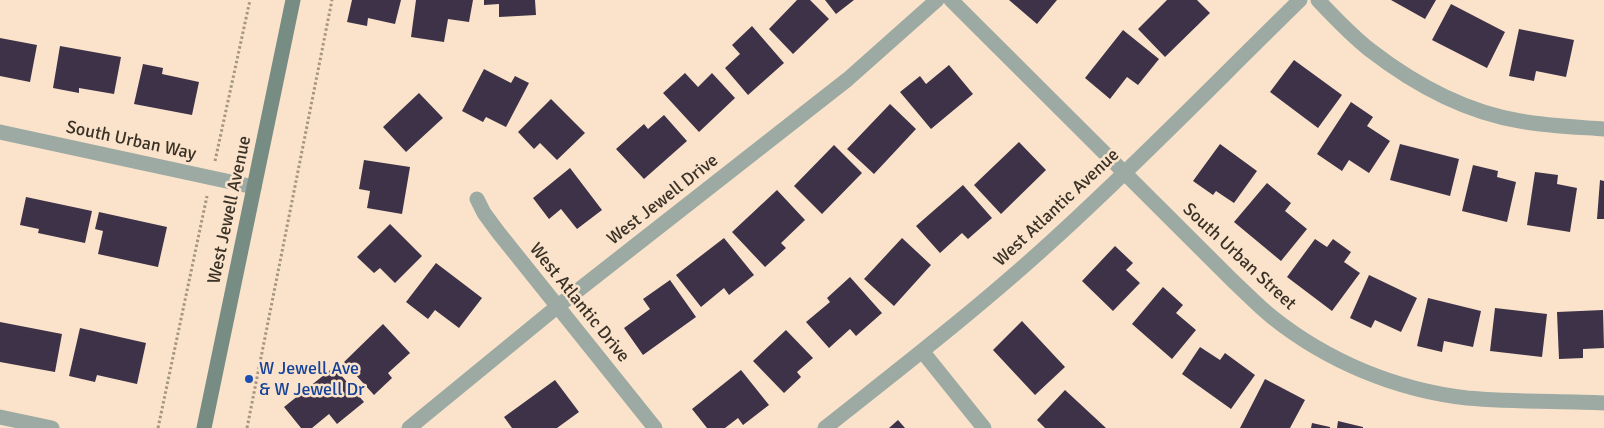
<!DOCTYPE html>
<html>
<head>
<meta charset="utf-8">
<style>
  body { margin:0 }
  canvas { display:block; background:#fae3ca }
</style>
</head>
<body>
<canvas width="1604" height="428"></canvas>
<script>
const ctx = document.querySelector('canvas').getContext('2d');
ctx.lineJoin = 'round';
function paint(path, color) {
  ctx.fillStyle = color;
  ctx.fill(path, 'evenodd');
}
function trace(path, color, width, dash) {
  ctx.strokeStyle = color;
  ctx.lineWidth = width;
  ctx.lineCap = dash ? 'butt' : 'round';
  ctx.setLineDash(dash || []);
  ctx.stroke(path);
}
function label(font, color, halo, rows, align = 'center') {
  ctx.font = font + ' Signika,sans-serif';
  ctx.lineWidth = 5;
  ctx.setLineDash([]);
  ctx.textBaseline = 'middle';
  ctx.strokeStyle = halo;
  ctx.fillStyle = color;
  for (const [text, x, y, turn = 0] of rows) {
    ctx.save();
    ctx.translate(x, y);
    ctx.rotate((+turn || 0) * Math.PI / 180);
    ctx.textAlign = isNaN(turn) ? turn : align;
    if (halo) ctx.strokeText(text, 0, 0);
    ctx.fillText(text, 0, 0);
    ctx.restore();
  }
}
paint(new Path2D(`
  M 352,0 L 401,0 L 395,24 L 368,18 L 367,26 L 347,22 Z
  M 416,0 L 473,0 L 469,22 L 448,19 L 444,42 L 411,37 Z
  M 484,0 L 535,0 L 536,15 L 499,17 L 499,4 L 484,5 Z
  M 797,0 L 810,0 L 829,19 L 793,54 L 769,29 Z
  M 825,0 L 854,0 L 836,14 Z
  M 1009,0 L 1057,0 L 1037,24 Z
  M 1167,0 L 1197,0 L 1210,13 L 1165,57 L 1138,29 Z
  M 1391,0 L 1436,0 L 1425,19 Z
  M 1451,4 L 1505,32 L 1487,68 L 1432,40 Z
  M 752,26 L 784,63 L 748,95 L 725,68 L 740,54 L 732,45 Z
  M 1519,29 L 1574,40 L 1566,77 L 1536,71 L 1534,81 L 1509,76 Z
  M 1123,30 L 1159,59 L 1138,85 L 1127,77 L 1110,99 L 1085,78 Z
  M 0,38 L 37,45 L 30,82 L 0,76 Z
  M 60,46 L 121,57 L 114,94 L 79,88 L 79,93 L 53,88 Z
  M 1294,60 L 1342,95 L 1318,128 L 1270,92 Z
  M 143,64 L 163,68 L 162,74 L 199,82 L 192,115 L 134,104 Z
  M 949,65 L 973,94 L 931,129 L 900,92 L 920,76 L 926,84 Z
  M 484,69 L 511,83 L 515,76 L 529,83 L 506,127 L 486,117 L 483,122 L 462,111 Z
  M 685,73 L 698,87 L 712,73 L 735,98 L 699,132 L 663,93 Z
  M 419,93 L 443,118 L 406,152 L 383,127 Z
  M 551,99 L 585,133 L 557,160 L 540,143 L 534,149 L 518,132 Z
  M 1351,102 L 1373,117 L 1367,126 L 1390,141 L 1369,173 L 1349,160 L 1342,171 L 1317,154 Z
  M 890,104 L 916,129 L 874,174 L 847,149 Z
  M 664,115 L 687,141 L 644,179 L 616,149 L 644,124 L 648,129 Z
  M 1019,142 L 1046,170 L 1001,214 L 974,185 Z
  M 1220,144 L 1257,171 L 1234,203 L 1216,191 L 1213,195 L 1193,181 Z
  M 1400,144 L 1459,159 L 1450,196 L 1390,180 Z
  M 834,145 L 862,173 L 822,214 L 794,186 Z
  M 364,160 L 410,167 L 402,214 L 367,208 L 370,191 L 359,189 Z
  M 1473,165 L 1498,171 L 1497,177 L 1516,182 L 1507,222 L 1462,211 Z
  M 570,168 L 602,210 L 577,229 L 561,209 L 549,219 L 533,198 Z
  M 1535,172 L 1558,175 L 1557,184 L 1577,188 L 1570,232 L 1527,225 Z
  M 1600,180 L 1604,181 L 1604,219 L 1597,219 Z
  M 1267,183 L 1291,203 L 1285,211 L 1307,229 L 1281,261 L 1234,222 Z
  M 963,185 L 992,218 L 968,239 L 962,233 L 940,253 L 916,226 Z
  M 777,190 L 805,220 L 781,243 L 786,248 L 765,267 L 732,232 Z
  M 26,197 L 92,211 L 85,243 L 38,233 L 39,229 L 20,225 Z
  M 99,212 L 167,227 L 158,267 L 98,254 L 103,231 L 95,229 Z
  M 390,224 L 422,256 L 395,283 L 380,268 L 374,273 L 357,257 Z
  M 724,238 L 754,275 L 729,295 L 724,288 L 701,307 L 676,275 Z
  M 902,238 L 931,265 L 894,306 L 864,279 Z
  M 1315,239 L 1327,247 L 1333,239 L 1351,252 L 1344,262 L 1360,273 L 1332,311 L 1287,277 Z
  M 1115,246 L 1133,263 L 1126,270 L 1140,283 L 1113,311 L 1082,281 Z
  M 436,263 L 482,298 L 459,328 L 435,310 L 428,319 L 406,302 Z
  M 1369,275 L 1417,298 L 1401,332 L 1375,320 L 1371,328 L 1350,318 Z
  M 850,277 L 882,313 L 856,336 L 850,329 L 829,348 L 806,322 L 830,302 L 827,298 Z
  M 670,280 L 696,317 L 643,355 L 624,328 L 650,309 L 643,299 Z
  M 1163,287 L 1183,305 L 1176,313 L 1196,330 L 1172,359 L 1132,324 Z
  M 1428,298 L 1481,311 L 1473,347 L 1444,341 L 1442,352 L 1417,346 Z
  M 1495,308 L 1547,314 L 1542,357 L 1490,351 Z
  M 1603,310 L 1604,348 L 1583,349 L 1583,358 L 1559,359 L 1557,312 Z
  M 1022,321 L 1065,367 L 1035,395 L 993,350 Z
  M 0,322 L 62,334 L 55,372 L 0,362 Z
  M 383,324 L 410,353 L 388,373 L 392,378 L 374,395 L 344,362 Z
  M 80,328 L 146,343 L 137,384 L 97,375 L 95,382 L 69,376 Z
  M 786,330 L 813,358 L 797,372 L 801,377 L 784,393 L 753,361 Z
  M 1200,347 L 1220,360 L 1225,353 L 1255,375 L 1231,409 L 1182,374 Z
  M 334,367 L 364,402 L 337,424 L 329,414 L 312,428 L 301,428 L 284,407 Z
  M 741,370 L 769,405 L 743,425 L 738,418 L 725,428 L 707,428 L 692,409 Z
  M 1265,379 L 1305,400 L 1290,428 L 1240,428 Z
  M 555,380 L 579,412 L 557,428 L 512,428 L 504,417 Z
  M 1065,390 L 1106,428 L 1045,428 L 1037,420 Z
  M 898,420 L 905,428 L 889,428 Z
  M 1338,421 L 1363,427 L 1363,428 L 1337,428 Z
  M 1312,423 L 1330,427 L 1330,428 L 1311,428 Z`), '#3e3248');
trace(new Path2D(`
  M 215,161 L 250,0
  M 158,428 L 207,196
  M 247,428 L 332,0`), '#a59582', 3, [2.5, 2.5]);
trace(new Path2D(`
  M 951,0 L 1233,281 C 1246,293 1258,306 1272,317 C 1327,361 1396,390 1467,398 C 1512,402 1558,401 1604,403
  M 1318,0 C 1334,17 1351,35 1370,50 C 1414,84 1466,112 1520,121 C 1548,126 1576,127 1604,129
  M 0,132 L 254,187
  M 477,199 L 484,213 L 498,232 L 655,428
  M 922,351 L 984,428
  M 0,417 L 52,428
  M 409,428 L 558,306 L 848,79 L 937,0
  M 825,428 C 902,367 981,306 1053,240 C 1138,163 1218,80 1300,0`), '#9caaa3', 15);
trace(new Path2D(`
  M 204,428 L 293,0`), '#778c83', 15);
for (const [x, y, r, color] of [
  [249,379,5,"#1a4fb4"]
]) {
  const dot = new Path2D();
  dot.arc(x, y, r, 0, 2 * Math.PI);
  ctx.fillStyle = color;
  ctx.fill(dot);
  trace(dot, '#fae3ca', 2);
}
label('18px', '#3a3127', '#fae3ca', [
  ["South Urban Way",131,141,12],
  ["West Jewell Drive",663,200,-38],
  ["West Atlantic Avenue",1057,208,-43],
  ["West Jewell Avenue",230,210,-78],
  ["South Urban Street",1239,257,43],
  ["West Atlantic Drive",579,303,51]
]);
label('18px', '#164399', '#fae3ca', [
  ["W Jewell Ave",259,369],
  ["& W Jewell Dr",259,390]
], 'left');
</script>
</body>
</html>
